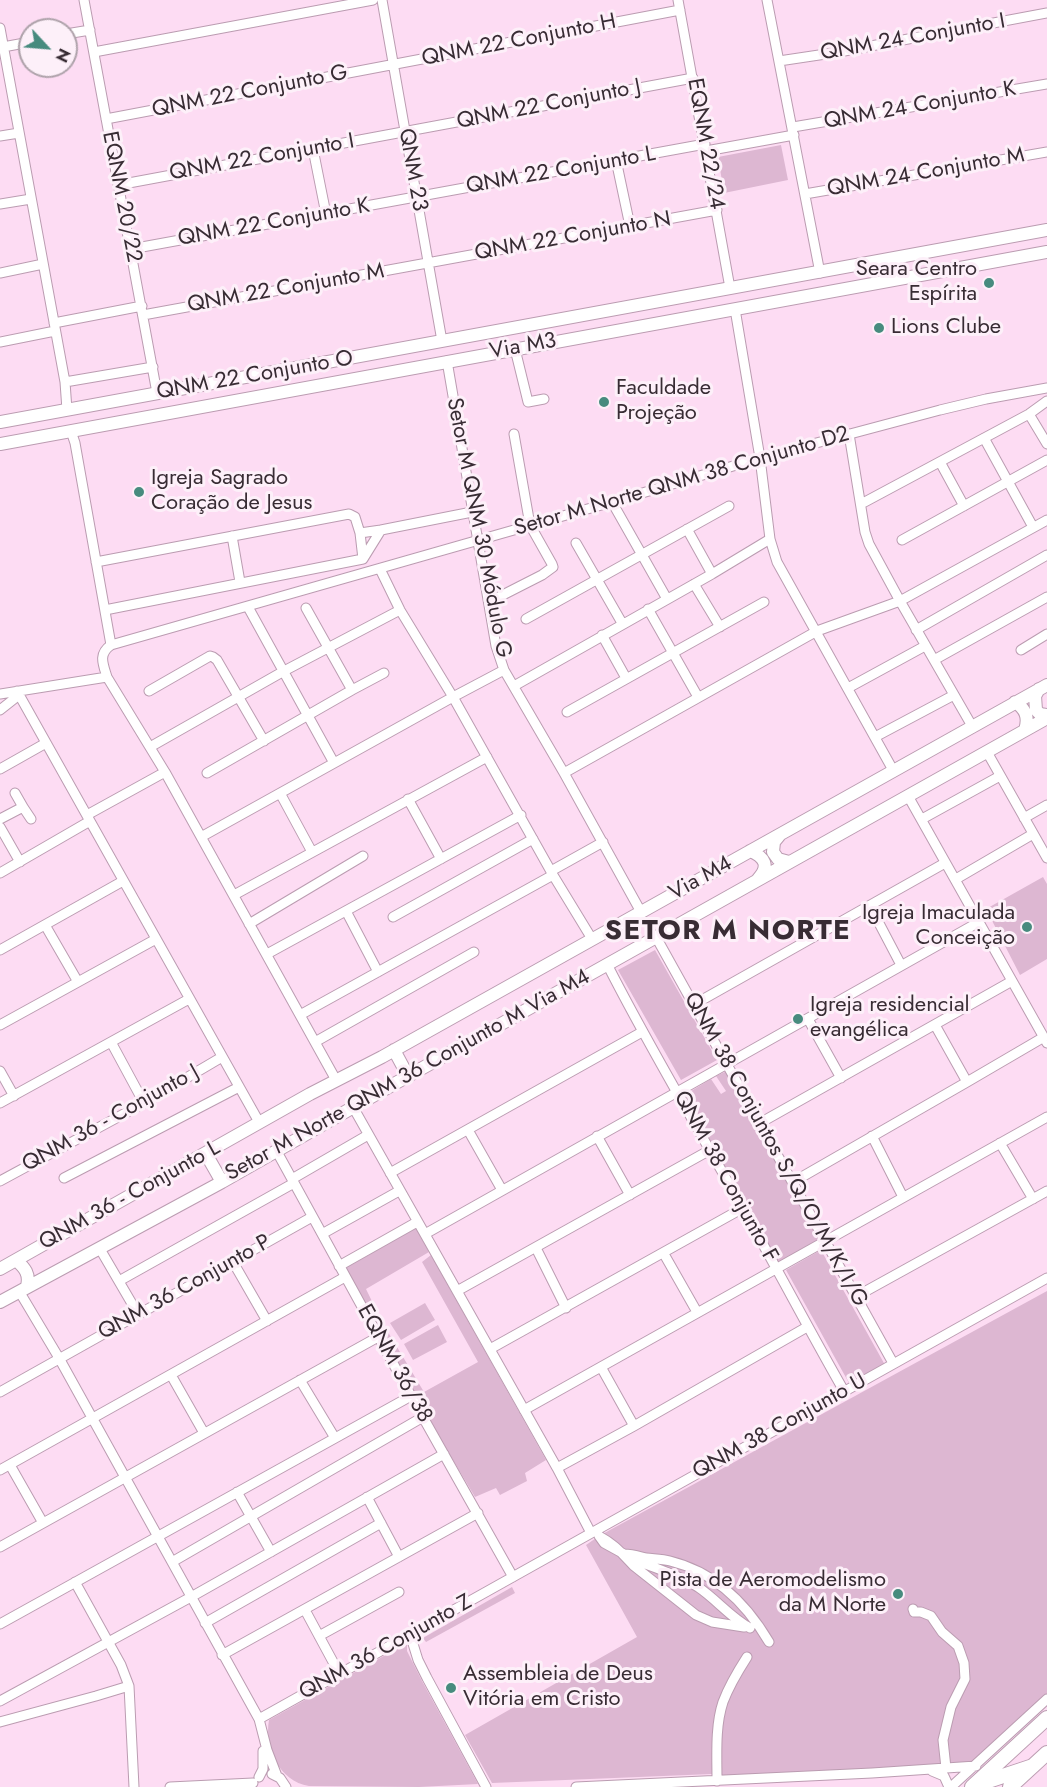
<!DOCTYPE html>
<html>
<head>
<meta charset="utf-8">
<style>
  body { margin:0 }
  #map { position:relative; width:1047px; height:1787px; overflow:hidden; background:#fddcf3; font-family:Jost,sans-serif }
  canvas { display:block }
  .north { position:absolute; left:18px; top:18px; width:60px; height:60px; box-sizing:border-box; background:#fdf0f9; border:2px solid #aea2aa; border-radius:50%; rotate:116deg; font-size:16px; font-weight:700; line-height:24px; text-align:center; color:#382c34 }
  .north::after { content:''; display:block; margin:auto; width:21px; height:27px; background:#478b7e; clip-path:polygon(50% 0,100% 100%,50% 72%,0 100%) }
</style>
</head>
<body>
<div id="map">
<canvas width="1047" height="1787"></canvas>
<div class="north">N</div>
</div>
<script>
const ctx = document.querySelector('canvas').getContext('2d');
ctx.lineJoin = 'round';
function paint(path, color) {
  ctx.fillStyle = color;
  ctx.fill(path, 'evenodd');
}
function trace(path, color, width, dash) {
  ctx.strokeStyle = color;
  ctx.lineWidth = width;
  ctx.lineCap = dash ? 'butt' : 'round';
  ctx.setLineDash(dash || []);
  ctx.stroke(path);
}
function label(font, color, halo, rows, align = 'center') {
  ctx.font = font + ' Jost,sans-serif';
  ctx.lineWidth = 6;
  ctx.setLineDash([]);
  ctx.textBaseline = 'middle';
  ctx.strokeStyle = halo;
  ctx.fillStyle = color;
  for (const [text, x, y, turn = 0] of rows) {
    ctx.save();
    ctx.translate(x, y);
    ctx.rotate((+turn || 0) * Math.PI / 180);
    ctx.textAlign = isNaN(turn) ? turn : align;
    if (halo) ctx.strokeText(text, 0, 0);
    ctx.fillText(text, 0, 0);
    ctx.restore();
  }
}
paint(new Path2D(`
  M 781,145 L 788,180 L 724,193 L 718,157 Z
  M 1043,877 L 1047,884 L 1047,959 L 1020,975 L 986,909 Z
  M 655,950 L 717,1060 L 681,1080 L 618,970 Z
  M 727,1071 L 819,1239 L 777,1263 L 683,1096 L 711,1079 L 721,1094 L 726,1091 L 716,1076 Z
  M 416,1228 L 429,1252 L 366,1289 L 382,1322 L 424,1392 L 478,1362 L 422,1262 L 431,1255 L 546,1460 L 525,1473 L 527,1481 L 500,1495 L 496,1488 L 475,1497 L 428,1418 L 344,1269 Z
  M 821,1250 L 885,1365 L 849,1383 L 786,1270 Z
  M 1047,1291 L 1047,1695 L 976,1759 L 969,1764 L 720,1776 L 712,1774 L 492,1783 L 465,1735 L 637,1637 L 586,1545 L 599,1536 Z
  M 425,1303 L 435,1320 L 401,1340 L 390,1323 Z
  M 438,1325 L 447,1342 L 413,1360 L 404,1344 Z
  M 512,1587 L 515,1593 L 426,1642 L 423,1638 Z
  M 407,1643 L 407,1651 L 422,1681 L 478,1784 L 419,1787 L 309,1786 C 279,1781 264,1748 269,1720 Z`), '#ddb7d2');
const minor = new Path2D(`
  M 84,0 L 157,393
  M 382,0 L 442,341
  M 678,0 L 730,288
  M 767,0 L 820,273
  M 0,28 L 65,382 L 67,410
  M 66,34 L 90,30
  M 3,47 L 30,42
  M 94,52 L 373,0
  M 779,61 L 839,52 L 1047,13
  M 106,119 L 680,10
  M 793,127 L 1047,84
  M 0,136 L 19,133
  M 313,149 L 326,214
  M 706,151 L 794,135
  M 616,160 L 630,226
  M 118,185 L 693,78
  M 805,194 L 1047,152
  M 0,204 L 31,199
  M 131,249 L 705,144
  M 0,273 L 43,264
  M 735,309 L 760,458 L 770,539 L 777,562 L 893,770
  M 143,315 L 717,210
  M 54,323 L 142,306
  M 0,342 L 55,331
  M 515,349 L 528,402 L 544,399
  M 447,361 L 496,646 L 504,670 L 564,773 L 641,912
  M 65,382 L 153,367
  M 1029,414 L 1047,444
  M 71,431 L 75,443 L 111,645
  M 849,434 L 865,532 L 869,544 L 900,601 L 972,726
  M 984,438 L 1033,527
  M 940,462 L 964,506
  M 612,502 L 667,599
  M 861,504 L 1029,414 L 1047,401
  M 687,529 L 712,574
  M 360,533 L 363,559
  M 232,536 L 240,582
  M 902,540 L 1047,460
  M 576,543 L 622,623
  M 96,562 L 349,514 L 355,517 L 360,533 L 381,530
  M 380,569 L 400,610 L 453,697 L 553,875 L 592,939
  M 694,584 L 720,627
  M 489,602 L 542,575 L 553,567 L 552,564 L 530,525 L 514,434
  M 248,607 L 334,763
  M 306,608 L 352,690 L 384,673
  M 648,609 L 698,697
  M 105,610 L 363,559 L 381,530 L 472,512
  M 526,619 L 729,506
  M 916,630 L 1047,555
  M 602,635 L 626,678
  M 1021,650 L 1047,634
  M 934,660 L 1047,597
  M 514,686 L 712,574 L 770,539
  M 848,688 L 925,646
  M 17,691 L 259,1122
  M 149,691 L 210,656 L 213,657 L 217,660 L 264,741
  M 0,694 L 107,677
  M 0,710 L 19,695
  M 567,712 L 764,602
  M 875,737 L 954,695
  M 150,747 L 284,671 L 400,610
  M 987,752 L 1047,858
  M 0,769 L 46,743
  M 207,773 L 352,690
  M 564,773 L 817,631 L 900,601 L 1047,520
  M 280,793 L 312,852
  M 908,796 L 1047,1043
  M 408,799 L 441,859
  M 23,807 L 31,819
  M 87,815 L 165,772
  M 1024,818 L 1047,805
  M 0,819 L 23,807 L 15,793
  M 922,819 L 1000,776
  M 0,827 L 20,862
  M 201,837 L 453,697 L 504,670
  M 551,871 L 603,842
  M 0,873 L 90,821
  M 956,879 L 1033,834
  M 234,895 L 487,757
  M 870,906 L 901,965
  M 346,911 L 378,972
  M 393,917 L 533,839
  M 249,924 L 363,856
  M 45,925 L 78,982
  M 656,937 L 893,1363
  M 0,950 L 123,881
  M 267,954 L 521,815
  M 607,964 C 649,1047 697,1126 742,1207 C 777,1268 809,1330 844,1391
  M 693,1005 L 945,863
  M 300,1015 L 553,875
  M 808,1019 L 841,1078
  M 0,1025 L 156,939
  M 935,1025 L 967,1082
  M 111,1042 L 144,1103
  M 315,1042 L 474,952
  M 0,1071 L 14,1096
  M 336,1080 L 165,772 L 107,677 C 103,664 98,654 111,645 L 612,502 L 760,458 L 940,410 L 986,399 L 1047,388
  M 0,1103 L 189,999
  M 353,1107 L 557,1468 L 591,1533
  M 760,1123 L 1012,981
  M 468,1130 L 502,1190
  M 597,1136 L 630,1195
  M 872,1136 L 903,1197
  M 1000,1143 L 1033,1199
  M 276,1150 L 411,1396 L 513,1577
  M 390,1173 L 642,1032
  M 64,1178 L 239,1087
  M 292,1179 L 368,1135
  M 0,1181 L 144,1103 L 222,1057
  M 793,1182 L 967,1082 L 1044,1037
  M 322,1234 L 399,1191
  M 425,1234 L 979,922
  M 536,1248 L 566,1308
  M 100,1249 L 138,1314
  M 664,1254 L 697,1312
  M 233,1262 L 267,1321
  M 339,1266 L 417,1222
  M 119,1281 L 294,1183
  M 19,1291 L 59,1358 L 259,1719 L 267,1750 L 277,1776
  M 457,1291 L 710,1150
  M 857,1296 L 1047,1191
  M 490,1349 L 743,1208
  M 601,1367 L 634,1426
  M 171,1375 L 204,1433
  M 300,1380 L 335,1438
  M 0,1392 L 312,1217
  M 524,1410 L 1047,1117
  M 10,1465 L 43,1523
  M 557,1468 L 634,1426 L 807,1327
  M 0,1470 L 345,1277
  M 237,1492 L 271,1552
  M 367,1497 L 399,1557
  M 0,1547 L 378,1337
  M 624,1554 L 604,1543 L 599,1536 C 617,1546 620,1552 634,1566 L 696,1615 L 712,1622 L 744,1627
  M 172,1562 L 423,1417
  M 75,1582 L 121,1665 L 129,1686 L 134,1787
  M 913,1609 L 914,1612 L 921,1612 L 931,1616 L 942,1632 L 958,1646 L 964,1663 L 965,1679 L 951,1707 L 943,1740 L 946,1768
  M 305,1610 L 339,1673
  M 205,1623 L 381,1523
  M 0,1624 L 411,1396
  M 750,1628 C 731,1618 716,1599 698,1587 C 674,1572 647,1567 624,1554 C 632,1554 638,1556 646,1558 C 654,1559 662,1559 670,1561 C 715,1572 746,1603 769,1642
  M 410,1634 L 418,1660 L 427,1678 L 486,1787
  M 319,1636 L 399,1592
  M 222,1655 L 478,1513
  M 0,1701 L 191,1597 L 444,1454
  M 259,1719 L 1047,1278
  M 0,1722 L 96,1696 L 129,1686
  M 932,1771 L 944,1776 L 949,1787
  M 272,1774 L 280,1778 L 286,1787
  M 259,1777 L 263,1769 L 263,1751
  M 717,1781 C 717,1755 715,1726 723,1702 C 729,1686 738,1671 747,1657
  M 170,1787 L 253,1783
  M 576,1787 L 872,1773 L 976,1766
  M 951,1787 L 1047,1699`);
const major = new Path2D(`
  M 0,422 L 1047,230
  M 0,444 L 1047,252
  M 1039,689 L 1035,696 L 1036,710 L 1040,714 L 1047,715
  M 1015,702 C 1026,709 1029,718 1025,730
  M 779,836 L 774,842 L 773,852 L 778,859 L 789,862
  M 750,851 C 765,857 770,866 758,879
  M 394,1050 L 408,1076
  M 206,1154 L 222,1182
  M 16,1260 C 25,1268 30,1274 27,1286
  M 0,1269 L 310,1094 L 382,1057 L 1047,685
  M 0,1302 L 222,1182 L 394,1084 L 1047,718`);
const highway = new Path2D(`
  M 978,1786 L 991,1780 L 1033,1766
  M 972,1787 L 1047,1718
  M 1010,1787 L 1047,1753`);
trace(minor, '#bb9cb1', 11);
trace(major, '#bb9cb1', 14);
trace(highway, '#bb9cb1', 16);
trace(minor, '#fff', 9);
trace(major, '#fff', 12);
trace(highway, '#fff', 14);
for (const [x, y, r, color] of [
  [989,283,6,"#478b7e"],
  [879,328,6,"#478b7e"],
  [604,402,6,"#478b7e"],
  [139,492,6,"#478b7e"],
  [1027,927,6,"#478b7e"],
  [798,1019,6,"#478b7e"],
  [898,1594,6,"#478b7e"],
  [451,1688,6,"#478b7e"]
]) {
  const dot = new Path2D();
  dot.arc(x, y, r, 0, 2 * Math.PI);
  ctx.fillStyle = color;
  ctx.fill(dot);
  trace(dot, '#fdf0f9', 2);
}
label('22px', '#382c34', '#fdf0f9', [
  ["QNM 24 Conjunto I",913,38,-10],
  ["QNM 22 Conjunto H",519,41,-11],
  ["QNM 22 Conjunto G",250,92,-11],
  ["QNM 22 Conjunto J",549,105,-11],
  ["QNM 24 Conjunto K",920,106,-10],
  ["EQNM 22/24",705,144,80],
  ["QNM 22 Conjunto I",262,158,-10],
  ["QNM 23",412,170,80],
  ["QNM 22 Conjunto L",561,171,-10],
  ["QNM 24 Conjunto M",926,173,-10],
  ["EQNM 20/22",121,197,79],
  ["QNM 22 Conjunto K",274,223,-10],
  ["QNM 22 Conjunto N",573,237,-10],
  ["QNM 22 Conjunto M",286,289,-10],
  ["Via M3",523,347,-10],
  ["QNM 22 Conjunto O",255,376,-10],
  ["Setor M Norte QNM 38 Conjunto D2",682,482,-16],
  ["Setor M QNM 30 Módulo G",478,528,79],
  ["Via M4",701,879,-29],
  ["Setor M Norte QNM 36 Conjunto M Via M4",408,1076,-29],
  ["QNM 36 - Conjunto J",111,1119,-29],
  ["QNM 38 Conjuntos S/Q/O/M/K/I/G",775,1150,61],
  ["QNM 38 Conjunto F",725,1177,61],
  ["QNM 36 - Conjunto L",130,1196,-29],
  ["QNM 36 Conjunto P",185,1288,-29],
  ["EQNM 36/38",394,1364,61],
  ["QNM 38 Conjunto U",780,1427,-29],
  ["QNM 36 Conjunto Z",386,1648,-29]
]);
label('22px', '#382c34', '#fdf0f9', [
  ["Seara Centro",977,270,"right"],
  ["Espírita",977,295,"right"],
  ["Lions Clube",891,328],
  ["Faculdade",616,389],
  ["Projeção",616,414],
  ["Igreja Sagrado",151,479],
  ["Coração de Jesus",151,504],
  ["Igreja Imaculada",1015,914,"right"],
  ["Conceição",1015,939,"right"],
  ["Igreja residencial",810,1006],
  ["evangélica",810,1031],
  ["Pista de Aeromodelismo",886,1581,"right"],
  ["da M Norte",886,1606,"right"],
  ["Assembleia de Deus",463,1675],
  ["Vitória em Cristo",463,1700]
], 'left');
ctx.letterSpacing = '1.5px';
label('bold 28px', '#382c34', '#fdf0f9', [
  ["SETOR M NORTE",728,932]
]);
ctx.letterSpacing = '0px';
</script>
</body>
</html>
